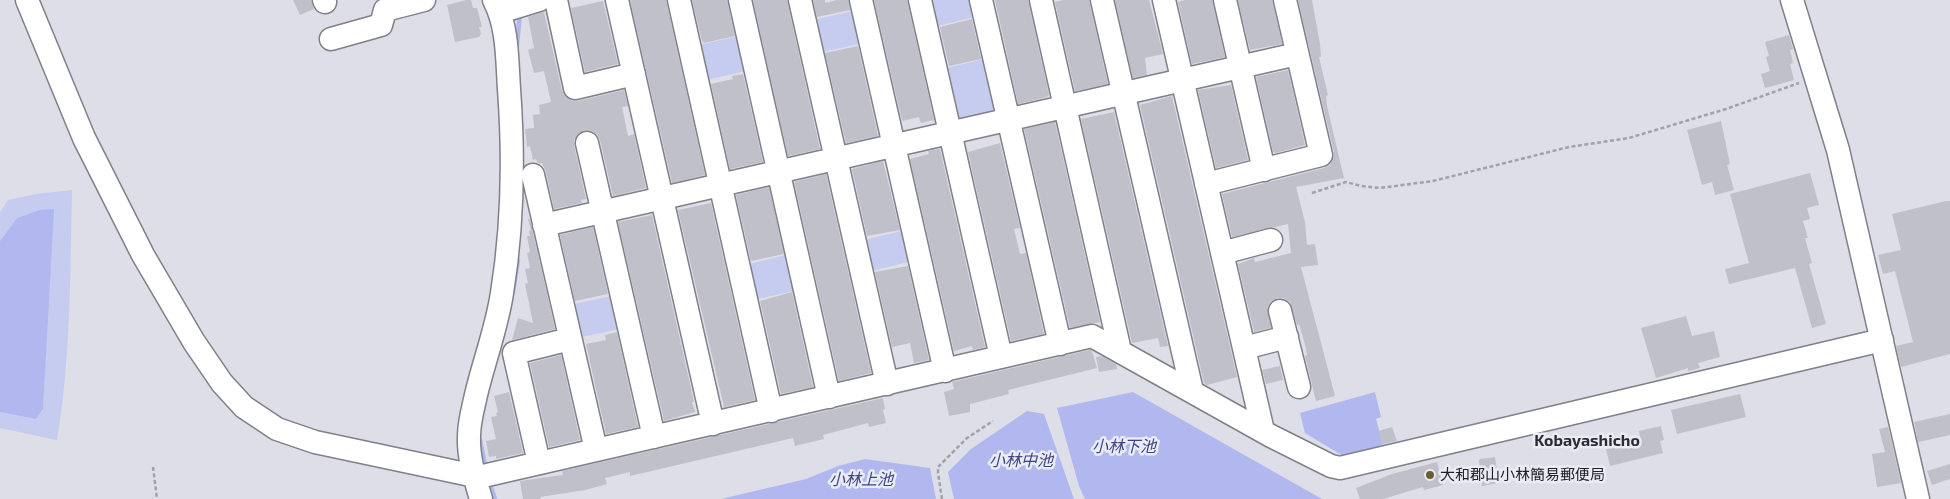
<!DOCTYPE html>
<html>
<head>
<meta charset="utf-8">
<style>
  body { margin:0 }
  canvas { display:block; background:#dddee7 }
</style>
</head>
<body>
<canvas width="1950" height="499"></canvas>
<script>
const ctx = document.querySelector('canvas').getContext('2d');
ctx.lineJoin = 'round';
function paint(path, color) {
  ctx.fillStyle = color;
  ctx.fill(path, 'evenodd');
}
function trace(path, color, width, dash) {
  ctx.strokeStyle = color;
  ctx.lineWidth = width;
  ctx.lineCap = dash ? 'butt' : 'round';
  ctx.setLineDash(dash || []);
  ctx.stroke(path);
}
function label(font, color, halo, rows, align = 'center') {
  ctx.font = font + ' "Exo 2","Noto Sans JP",sans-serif';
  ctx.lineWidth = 5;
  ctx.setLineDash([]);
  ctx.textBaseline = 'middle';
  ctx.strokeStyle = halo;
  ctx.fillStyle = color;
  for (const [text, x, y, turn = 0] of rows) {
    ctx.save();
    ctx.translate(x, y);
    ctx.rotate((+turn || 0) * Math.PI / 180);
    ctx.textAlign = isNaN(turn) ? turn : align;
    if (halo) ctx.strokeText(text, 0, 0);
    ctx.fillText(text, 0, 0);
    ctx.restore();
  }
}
paint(new Path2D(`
  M 927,0 L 975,0 L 979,16 L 933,27 Z
  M 857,10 L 864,43 L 817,53 L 809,21 Z
  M 743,35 L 750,70 L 702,81 L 695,46 Z
  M 989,58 L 1001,110 L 953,121 L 942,69 Z
  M 72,190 C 70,274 71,357 57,440 L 0,428 L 0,412 L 36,419 L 43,409 L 47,332 L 17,218 L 0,241 L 0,212 L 8,200 L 36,194 Z
  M 906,230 L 913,261 L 867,272 L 860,241 Z
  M 790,254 L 798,290 L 753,300 L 745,265 Z
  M 616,295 L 624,328 L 577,338 L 570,305 Z`), '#c6cbf0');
paint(new Path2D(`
  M 54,209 L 43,409 L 36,419 L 0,412 L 0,241 L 17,218 L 40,210 Z
  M 1133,392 L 1322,499 L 1085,499 L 1079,486 L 1057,408 Z
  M 1375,392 L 1381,417 L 1376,419 L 1383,445 L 1343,456 L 1305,433 L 1300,413 Z
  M 1027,411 L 1044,414 L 1074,499 L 954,499 L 948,472 L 971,449 Z
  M 865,459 L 930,468 L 936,499 L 721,499 L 806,479 L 838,466 Z`), '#b0b8ef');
trace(new Path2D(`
  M 517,45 L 520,13
  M 513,292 L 518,260
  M 480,440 L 486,469
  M 489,481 L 495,499`), '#b0b8ef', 4.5);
paint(new Path2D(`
  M 293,0 L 311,0 L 314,9 L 300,15 Z
  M 466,0 L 471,0 L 473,8 L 477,8 L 482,27 L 479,27 L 481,34 L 479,37 L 455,42 L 447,5 Z
  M 630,0 L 666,0 L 705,175 L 672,183 Z
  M 692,0 L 727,0 L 735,36 L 704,43 L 702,41 Z
  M 753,0 L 787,0 L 820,149 L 788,156 Z
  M 813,0 L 825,0 L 825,3 L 837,0 L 848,0 L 850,10 L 817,17 Z
  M 874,0 L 907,0 L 934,120 L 921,123 L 919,117 L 902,121 Z
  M 995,0 L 1028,0 L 1049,95 L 1047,97 L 1018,104 Z
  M 1063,0 L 1089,0 L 1108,84 L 1075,91 L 1055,2 Z
  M 1115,0 L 1149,0 L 1163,54 L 1145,58 L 1147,75 L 1133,78 Z
  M 1185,0 L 1212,0 L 1225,57 L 1192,64 L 1178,2 Z
  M 1238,0 L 1272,0 L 1282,44 L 1250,50 Z
  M 1298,0 L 1312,0 L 1320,44 L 1321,57 L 1319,57 L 1328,95 L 1326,96 L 1327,106 L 1344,178 L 1296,187 L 1305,222 L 1307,245 L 1315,244 L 1318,265 L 1301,267 L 1335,396 L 1316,401 L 1305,356 L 1307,355 L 1306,348 L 1299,324 L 1297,325 L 1290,302 L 1283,298 L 1277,298 L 1271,301 L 1267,308 L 1271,328 L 1254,332 L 1238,264 L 1254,258 L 1255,262 L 1291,253 L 1288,224 L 1232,237 L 1222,194 L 1324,168 L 1330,165 L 1333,159 L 1334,152 Z
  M 603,1 L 618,64 L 585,72 L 571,8 Z
  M 544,12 L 562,91 L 566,97 L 572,101 L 578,101 L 624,90 L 628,106 L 622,107 L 628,136 L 634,134 L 646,188 L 613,196 L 600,140 L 597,134 L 591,131 L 584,130 L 578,134 L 574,140 L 574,145 L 586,199 L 581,200 L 582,203 L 554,209 L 546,172 L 542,163 L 538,163 L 536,159 L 533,160 L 530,146 L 527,147 L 525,129 L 534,128 L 533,115 L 540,114 L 539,105 L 551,102 L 544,71 L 534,73 L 528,50 L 534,48 L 528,17 Z
  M 972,19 L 981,59 L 949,66 L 940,27 Z
  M 1789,35 L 1793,49 L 1790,50 L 1793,63 L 1790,64 L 1794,80 L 1765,88 L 1761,74 L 1770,71 L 1766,57 L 1769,56 L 1765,42 Z
  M 858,46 L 878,136 L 846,143 L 825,53 Z
  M 1288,70 L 1305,145 L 1276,153 L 1273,152 L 1256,77 Z
  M 743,74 L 763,162 L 730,169 L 711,84 L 733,79 L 732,76 Z
  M 1231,85 L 1248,160 L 1216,168 L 1198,90 Z
  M 1172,96 L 1237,377 L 1207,385 L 1204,383 L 1140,105 Z
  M 1114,112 L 1168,346 L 1160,347 L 1158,338 L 1132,343 L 1081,119 Z
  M 1721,121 L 1730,164 L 1727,165 L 1734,190 L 1715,195 L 1712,182 L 1702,185 L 1687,130 Z
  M 1055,122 L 1100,322 L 1070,328 L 1024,129 Z
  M 1000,143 L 1020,228 L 1014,229 L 1020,254 L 1026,253 L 1044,334 L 1011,341 L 968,152 Z
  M 940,149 L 985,347 L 973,350 L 972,346 L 954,351 L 910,159 L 929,154 L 928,151 Z
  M 883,161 L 900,230 L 867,236 L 852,169 Z
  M 1810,173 L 1819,205 L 1807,208 L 1810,219 L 1803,221 L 1808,238 L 1805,238 L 1812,263 L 1809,264 L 1826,324 L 1812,328 L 1795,268 L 1729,284 L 1725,269 L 1749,263 L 1730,194 Z
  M 826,174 L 871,373 L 839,381 L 794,182 Z
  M 769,187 L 784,254 L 751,261 L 736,195 Z
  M 1946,201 L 1950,201 L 1950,354 L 1901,367 L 1896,346 L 1913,342 L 1895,271 L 1883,274 L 1878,255 L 1901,250 L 1892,214 Z
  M 711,203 L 755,400 L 724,407 L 678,210 Z
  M 652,215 L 694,402 L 692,402 L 695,412 L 664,421 L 618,222 Z
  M 528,219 L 530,219 L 555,329 L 512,340 L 518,318 L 533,323 L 525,284 L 528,283 L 525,269 L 530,268 L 527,253 L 530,252 L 527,236 L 530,236 L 529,231 L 531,230 Z
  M 593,227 L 608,294 L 575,301 L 560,235 Z
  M 908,266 L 929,360 L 914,363 L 910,343 L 892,347 L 875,272 Z
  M 792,292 L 813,387 L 781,394 L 760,301 Z
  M 1686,316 L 1692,336 L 1714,331 L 1720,357 L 1698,363 L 1700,368 L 1688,371 L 1688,368 L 1656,378 L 1641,328 Z
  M 617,332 L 638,427 L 606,434 L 586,344 L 606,340 L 605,335 Z
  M 1090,350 L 1092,351 L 1097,368 L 1008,390 L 1009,394 L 970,404 L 970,412 L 949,416 L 944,392 L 954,389 L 952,382 Z
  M 561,355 L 580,440 L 549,447 L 530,363 Z
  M 1101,356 L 1116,364 L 1117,369 L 1099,372 L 1096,357 Z
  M 1280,366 L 1283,380 L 1266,384 L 1262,370 Z
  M 509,392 L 523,453 L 496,459 L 496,456 L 489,457 L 486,441 L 496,439 L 491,417 L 497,416 L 496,413 L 498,412 L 494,396 Z
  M 1740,394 L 1746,417 L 1677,434 L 1671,410 Z
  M 883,398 L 885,409 L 883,410 L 886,423 L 869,427 L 868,423 L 823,435 L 824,439 L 795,446 L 793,438 L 630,476 L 630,472 L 605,478 L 607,484 L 585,490 L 540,497 L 541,499 L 523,499 L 520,481 L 563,475 L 562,471 Z
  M 1950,414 L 1950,435 L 1918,442 L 1914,422 Z
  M 1661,426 L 1664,440 L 1660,441 L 1663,453 L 1610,466 L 1606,449 L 1618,446 L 1618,444 L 1640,438 L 1639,431 Z
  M 1392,427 L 1397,441 L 1383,444 L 1378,431 Z
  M 1888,427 L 1901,483 L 1877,487 L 1872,454 L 1885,452 L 1879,429 Z
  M 1495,457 L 1499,483 L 1482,486 L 1479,461 L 1480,459 Z
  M 1437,462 L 1443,485 L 1424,490 L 1423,487 L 1383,499 L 1360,499 L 1356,488 L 1392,474 Z
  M 1950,464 L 1950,479 L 1932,485 L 1927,471 Z`), '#bfc0c9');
const minor = new Path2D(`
  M 27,0 L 84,138 L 143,255 L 194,342 L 222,383 L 244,407 L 277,429 L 315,442 L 475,476 L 483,476 L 1092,336 L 1271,436 L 1331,466 L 1340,468 L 1882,340
  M 324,0 L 325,2
  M 556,0 L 575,88 L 634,74
  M 617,0 L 713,424
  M 679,0 L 771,411
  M 740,0 L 829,397
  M 800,0 L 887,384
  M 861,0 L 945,371
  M 920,0 L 1001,357
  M 981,0 L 1060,344
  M 1041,0 L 1120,351
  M 1102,0 L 1192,391
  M 1164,0 L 1263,431
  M 1225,0 L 1264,170
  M 1792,0 L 1838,150 L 1918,499
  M 500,12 L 539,0
  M 331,39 L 381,25 L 385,10 L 424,0
  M 587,143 L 654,437
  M 533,175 L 596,450
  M 1206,184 L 1321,155 L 1285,0
  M 544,225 L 1297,54
  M 1222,253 L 1271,240
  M 1280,311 L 1299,387
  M 1244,348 L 1287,337
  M 539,463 L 514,353 L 570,339
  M 481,499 C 475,479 468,457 469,436 C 469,422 473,409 476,395 C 484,361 497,327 502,293 C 513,225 514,157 509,89 C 507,59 508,27 494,0`);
trace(minor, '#7f8088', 25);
trace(new Path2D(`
  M 1312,193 L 1346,182 L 1361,186 L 1380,188 L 1433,181 L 1569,147 L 1629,138 L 1726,109 L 1799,83
  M 153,467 L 157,499
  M 942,499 L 938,473 L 938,467 L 967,438 L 993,421`), '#a1a2a9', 2.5, [4, 2.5]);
trace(minor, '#fff', 22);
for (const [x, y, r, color] of [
  [1430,475,5,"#695f2b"]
]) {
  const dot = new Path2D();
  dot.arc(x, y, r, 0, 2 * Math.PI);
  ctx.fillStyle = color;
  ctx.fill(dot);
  trace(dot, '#eaecf5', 2);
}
label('15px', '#202124', '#eaecf5', [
  ["大和郡山小林簡易郵便局",1440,475]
], 'left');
label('bold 16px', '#2c2d34', '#eaecf5', [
  ["Kobayashicho",1587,441]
]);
label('italic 16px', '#404386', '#eaecf5', [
  ["小林下池",1124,447],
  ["小林中池",1021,461],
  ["小林上池",861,480]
]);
</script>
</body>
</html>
